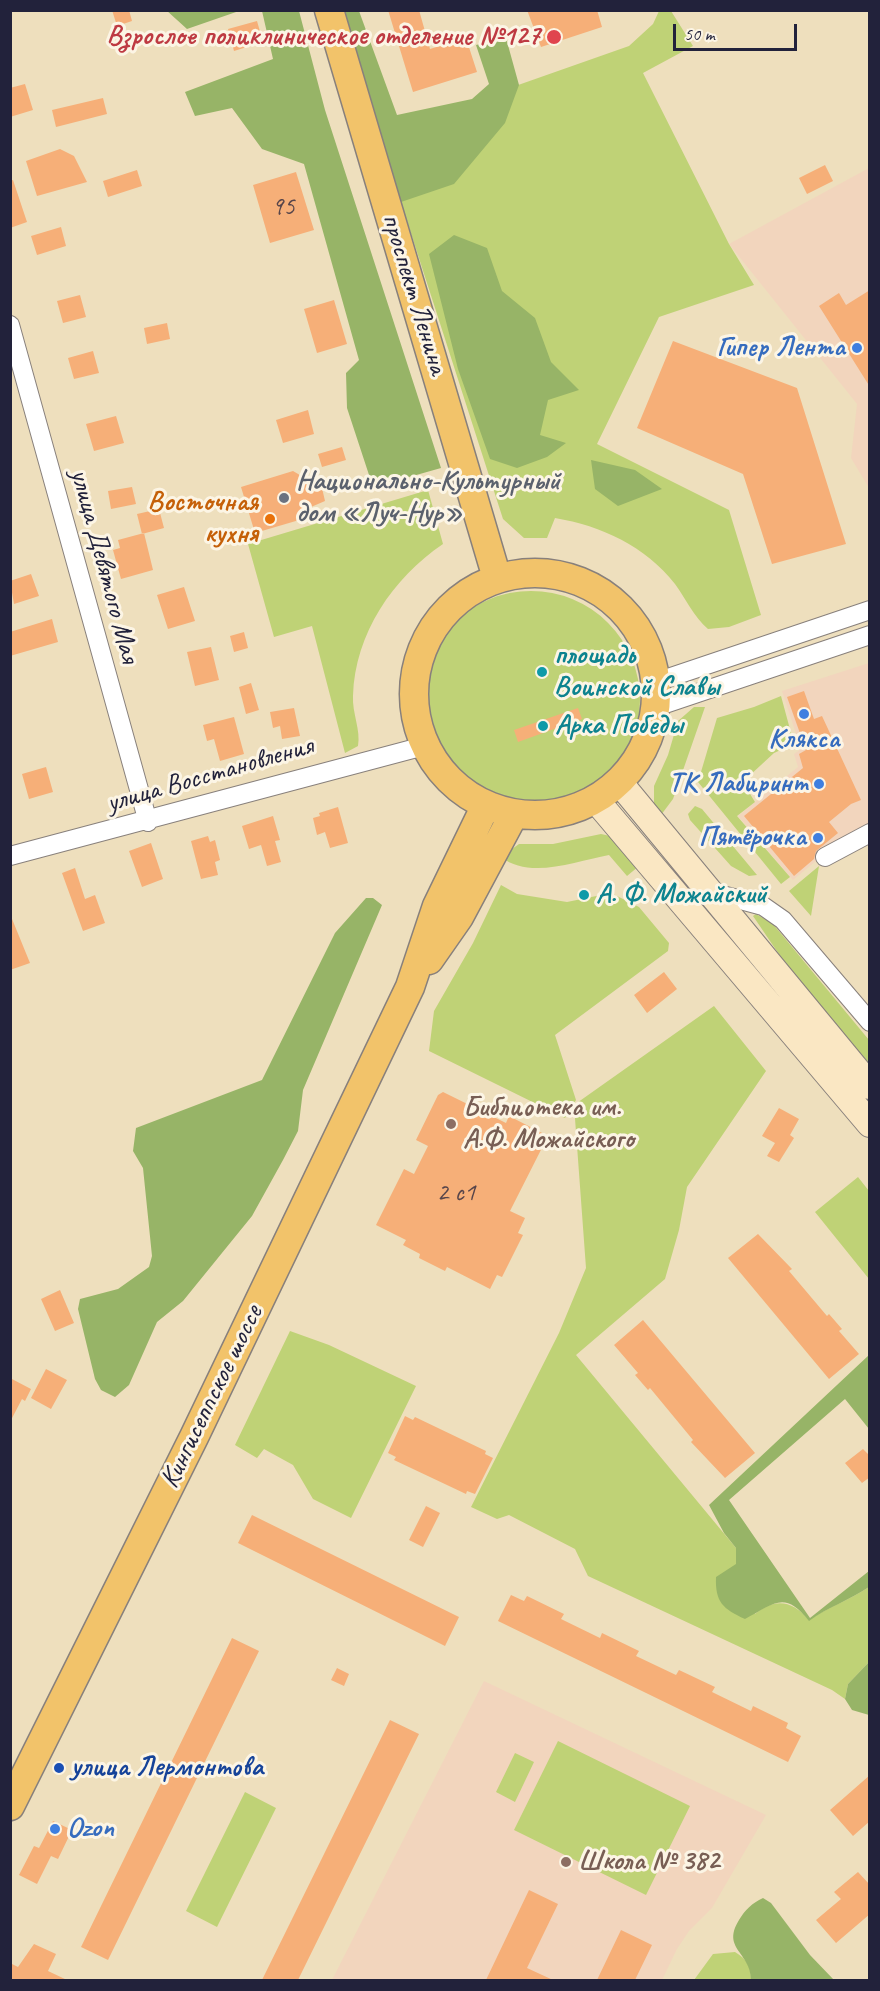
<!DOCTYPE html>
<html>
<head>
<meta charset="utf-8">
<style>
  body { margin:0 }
  #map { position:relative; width:880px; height:1991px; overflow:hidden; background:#eedfbd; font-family:Caveat,sans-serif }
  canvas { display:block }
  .frame { position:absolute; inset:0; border:12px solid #22223b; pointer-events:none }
  .scale { position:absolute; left:673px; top:24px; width:124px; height:27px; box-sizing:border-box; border:3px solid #22223b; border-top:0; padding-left:8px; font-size:18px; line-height:21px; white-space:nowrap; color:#22223b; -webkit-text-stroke:4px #fcf5e5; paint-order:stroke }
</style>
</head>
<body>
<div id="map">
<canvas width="880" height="1991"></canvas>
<div class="frame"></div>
<div class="scale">50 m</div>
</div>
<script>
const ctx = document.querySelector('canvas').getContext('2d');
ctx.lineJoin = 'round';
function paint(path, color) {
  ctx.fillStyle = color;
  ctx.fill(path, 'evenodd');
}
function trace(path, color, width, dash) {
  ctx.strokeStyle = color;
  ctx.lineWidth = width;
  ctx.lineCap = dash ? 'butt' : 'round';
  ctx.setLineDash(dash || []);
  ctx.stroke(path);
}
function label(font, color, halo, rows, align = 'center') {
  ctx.font = font + ' Caveat,sans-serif';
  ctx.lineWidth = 6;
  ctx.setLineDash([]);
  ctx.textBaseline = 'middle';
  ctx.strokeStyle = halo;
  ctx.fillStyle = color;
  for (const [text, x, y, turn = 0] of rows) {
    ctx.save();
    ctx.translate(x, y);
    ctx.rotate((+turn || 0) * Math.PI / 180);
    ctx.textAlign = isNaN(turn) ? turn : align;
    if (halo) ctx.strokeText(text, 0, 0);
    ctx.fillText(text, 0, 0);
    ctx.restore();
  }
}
paint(new Path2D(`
  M 869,168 L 869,488 L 851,458 L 857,404 L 729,244 Z
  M 869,663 L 869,829 L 827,852 L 793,880 L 738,816 L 798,767 L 794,754 L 801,749 L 782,691 Z
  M 484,1681 L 766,1815 L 712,1908 L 689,1931 L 677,1949 L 662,1980 L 332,1980 Z`), '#f2d5bd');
paint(new Path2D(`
  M 659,11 L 671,11 L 693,46 L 643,73 L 729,244 L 754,285 L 659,317 L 597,444 L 729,510 L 761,615 L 729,627 L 708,629 C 694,617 686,599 675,584 C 645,546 602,526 555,518 L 547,538 L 524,538 L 503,519 L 379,134 L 629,46 L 653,24 Z
  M 428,490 L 443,544 C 393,578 355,633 353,696 C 352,713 361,730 358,746 L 345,753 L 312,626 L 274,637 L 248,544 Z
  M422 700a109 109 0 1 1 218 0a109 109 0 1 1-218 0Z
  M 781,696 L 794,744 L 774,753 L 748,777 L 747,789 L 755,802 L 737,816 L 790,877 L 781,884 L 698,782 L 717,718 L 754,707 Z
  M 694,707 L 705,707 L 673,799 L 661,815 L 654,804 L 654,786 L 668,755 L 678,721 Z
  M 695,806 L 702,809 L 757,875 L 749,876 L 731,866 L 690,820 L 688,814 Z
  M 601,834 L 610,836 L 639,866 L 627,876 L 609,855 C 576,861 530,880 501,857 L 519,844 L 553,844 Z
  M 819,866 L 811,916 L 789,891 Z
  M 501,885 L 517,894 L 567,902 L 611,893 L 639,907 L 669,943 L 668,951 L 555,1035 L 576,1100 L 565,1118 L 429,1051 L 434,1011 L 473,943 Z
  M 756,914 L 773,924 L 869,1040 L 869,1066 L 789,969 L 753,916 Z
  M 714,1006 L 766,1071 L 687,1187 L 679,1230 L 665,1279 L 576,1355 L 736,1548 L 736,1564 L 755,1614 C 775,1597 793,1601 809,1620 C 828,1607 850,1600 869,1587 L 869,1662 L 848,1684 L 845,1699 L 832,1690 L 588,1576 L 575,1549 L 509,1515 L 497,1519 L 471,1507 L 559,1333 L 586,1268 L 574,1105 Z
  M 858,1177 L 869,1191 L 869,1279 L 815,1212 Z
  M 290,1331 L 329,1345 L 416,1386 L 351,1518 L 313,1499 L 293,1465 L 264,1449 L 257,1458 L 235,1445 Z
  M 558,1741 L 690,1806 L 646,1895 L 514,1830 Z
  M 515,1753 L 534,1762 L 515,1802 L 496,1792 Z
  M 245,1792 L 276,1808 L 217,1927 L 186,1911 Z
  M 735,1952 C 747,1959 751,1967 751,1980 L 694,1980 L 713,1954 Z`), '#bfd276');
paint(new Path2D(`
  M 166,10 L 239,10 L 239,11 L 187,29 Z
  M 262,11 L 299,11 L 325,110 L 441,468 L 388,483 L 371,481 L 347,408 L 346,373 L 359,360 L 304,164 L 262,149 L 232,108 L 195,116 L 185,92 L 273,59 Z
  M 336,11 L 359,11 L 397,115 L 472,99 L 489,84 L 476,45 L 506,38 L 519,85 L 505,123 L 454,184 L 401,202 Z
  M 454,235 L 487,248 L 502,291 L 535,318 L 551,362 L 579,390 L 548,400 L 540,435 L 566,443 L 547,457 L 517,468 L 490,459 L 458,369 L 429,254 Z
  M 591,460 L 635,470 L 662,489 L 618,506 L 595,489 Z
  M 366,898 L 373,898 L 382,905 L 303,1090 L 298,1131 L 283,1160 L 252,1216 L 183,1301 L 157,1322 L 129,1385 L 115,1397 L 101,1390 L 95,1379 L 78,1309 L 80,1299 L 118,1289 L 149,1267 L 152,1256 L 143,1168 L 133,1151 L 136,1128 L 262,1080 L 335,933 Z
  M 869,1355 L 869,1429 L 845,1399 L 729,1500 L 810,1618 L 869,1571 L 869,1587 C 850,1600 828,1607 809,1621 C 784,1589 773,1605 745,1619 C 723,1609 715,1602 716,1577 L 736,1564 L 736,1548 L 724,1533 L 709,1505 Z
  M 869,1662 L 869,1715 L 852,1710 L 845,1699 L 848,1684 Z
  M 763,1898 L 771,1903 L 810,1955 L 834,1980 L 751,1980 C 751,1952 721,1949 739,1920 C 745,1910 752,1903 763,1898 Z`), '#97b467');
paint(new Path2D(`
  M 112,10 L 129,10 L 132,21 L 117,26 Z
  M 388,10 L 419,10 L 430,49 L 466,38 L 477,72 L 413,92 Z
  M 527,10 L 597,10 L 602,27 L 541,47 Z
  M 257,21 L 263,42 L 234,51 L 228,29 Z
  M 25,84 L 33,110 L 10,117 L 10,88 Z
  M 103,98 L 107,114 L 56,127 L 52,110 Z
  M 60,149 L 74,156 L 87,182 L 37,196 L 26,161 Z
  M 825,165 L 833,181 L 807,194 L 799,178 Z
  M 137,170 L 142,186 L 108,197 L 103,181 Z
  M 296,172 L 314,230 L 270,243 L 253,185 Z
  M 13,180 L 27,222 L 10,228 L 10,181 Z
  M 61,227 L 66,246 L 37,255 L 31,236 Z
  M 870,290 L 870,387 L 819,306 L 839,293 L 846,305 Z
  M 80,295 L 86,317 L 63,323 L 57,301 Z
  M 334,300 L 347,344 L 317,353 L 304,309 Z
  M 167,323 L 170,339 L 147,344 L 144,328 Z
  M 673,341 L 797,388 L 846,544 L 772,564 L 743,474 L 637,428 Z
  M 93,351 L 99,373 L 74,379 L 68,358 Z
  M 308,410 L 314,434 L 283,443 L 276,420 Z
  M 116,416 L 124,443 L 94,451 L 86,424 Z
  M 342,447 L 346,460 L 322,467 L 318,454 Z
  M 293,471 L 322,488 L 325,501 L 311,507 L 313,512 L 305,515 L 306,518 L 255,533 L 241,487 Z
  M 132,487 L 136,504 L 111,509 L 108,491 Z
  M 159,509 L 164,528 L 142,534 L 137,514 Z
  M 144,533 L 153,570 L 121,579 L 113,550 L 120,548 L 118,540 Z
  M 31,574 L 39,596 L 14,604 L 10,581 Z
  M 184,587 L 195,621 L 168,629 L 157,595 Z
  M 52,619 L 58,642 L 10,656 L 10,632 Z
  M 244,632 L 248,648 L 234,652 L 230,636 Z
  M 211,647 L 219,680 L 195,686 L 187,652 Z
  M 251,683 L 259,710 L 246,714 L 239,687 Z
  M 804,691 L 814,719 L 822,716 L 861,800 L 851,804 L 829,822 L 838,833 L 816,851 L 814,859 L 794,876 L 744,816 L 803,768 L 799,754 L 806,750 L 787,697 Z
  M 294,708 L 300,736 L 282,739 L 280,726 L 273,728 L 270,712 Z
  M 578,708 L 582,719 L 518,742 L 514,730 Z
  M 234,717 L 244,754 L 220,761 L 214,739 L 207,741 L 203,725 Z
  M 46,767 L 53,792 L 29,799 L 22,774 Z
  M 338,807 L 348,843 L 330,848 L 325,832 L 317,835 L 313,818 L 320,816 L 319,813 Z
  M 273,816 L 280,840 L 275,841 L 281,862 L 267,866 L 261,845 L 249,849 L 242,826 Z
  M 208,836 L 210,842 L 215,840 L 220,860 L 215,862 L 218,875 L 201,879 L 191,841 Z
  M 151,843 L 163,879 L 142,887 L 129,851 Z
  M 75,868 L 85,899 L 95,895 L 105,923 L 83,931 L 62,873 Z
  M 10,914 L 30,963 L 10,970 Z
  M 664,972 L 677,989 L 647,1013 L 634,995 Z
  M 443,1092 L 506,1123 L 509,1116 L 548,1136 L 510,1211 L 525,1218 L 518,1233 L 523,1235 L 502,1277 L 497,1275 L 490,1289 L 447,1267 L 445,1271 L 419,1258 L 420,1254 L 403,1245 L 406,1240 L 376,1225 L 404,1169 L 414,1174 L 428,1146 L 416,1140 L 438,1095 Z
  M 779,1108 L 799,1119 L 790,1135 L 794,1138 L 779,1162 L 767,1156 L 775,1143 L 762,1136 Z
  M 758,1234 L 792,1269 L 789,1271 L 827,1316 L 829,1314 L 842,1329 L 839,1331 L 859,1354 L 829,1379 L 728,1258 Z
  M 60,1290 L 74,1323 L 55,1331 L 41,1299 Z
  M 643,1320 L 755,1453 L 725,1478 L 691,1442 L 693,1440 L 650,1388 L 648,1390 L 635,1375 L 638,1373 L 614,1345 Z
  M 46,1369 L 67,1380 L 51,1409 L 31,1398 Z
  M 10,1378 L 31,1389 L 25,1401 L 22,1399 L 10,1422 Z
  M 405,1416 L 413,1420 L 415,1417 L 486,1451 L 485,1454 L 493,1458 L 475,1494 L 467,1491 L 466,1494 L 394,1460 L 396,1457 L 388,1453 Z
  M 863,1449 L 870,1456 L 870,1477 L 862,1483 L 845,1463 Z
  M 426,1506 L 440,1513 L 423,1547 L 409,1540 Z
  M 252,1515 L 459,1617 L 445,1646 L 238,1543 Z
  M 511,1595 L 524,1601 L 527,1596 L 564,1614 L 561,1619 L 600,1638 L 602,1633 L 639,1651 L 636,1656 L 676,1675 L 679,1670 L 715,1687 L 712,1692 L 751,1711 L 753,1706 L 788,1723 L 786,1728 L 801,1736 L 788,1762 L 498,1621 Z
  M 232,1638 L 259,1651 L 108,1960 L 81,1947 Z
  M 337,1668 L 349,1674 L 344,1686 L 331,1680 Z
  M 390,1720 L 419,1734 L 298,1980 L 262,1980 Z
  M 870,1775 L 870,1821 L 853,1836 L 830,1810 Z
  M 53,1821 L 72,1830 L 58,1859 L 51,1856 L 37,1884 L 19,1875 L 34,1846 L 39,1848 Z
  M 858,1872 L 870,1885 L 870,1914 L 836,1943 L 816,1920 L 841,1899 L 834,1892 Z
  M 529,1890 L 558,1904 L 527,1968 L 553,1980 L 486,1980 Z
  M 621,1930 L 652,1945 L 635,1980 L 597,1980 Z
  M 34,1944 L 56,1954 L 48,1971 L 67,1980 L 10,1980 L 10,1963 L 18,1967 Z`), '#f6af78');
const street = new Path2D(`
  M 10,325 L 148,822
  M 656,682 L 870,610
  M 656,707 L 870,635
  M 10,856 L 424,746
  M 825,857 L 870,833
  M 711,892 L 763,906 L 783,920 L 870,1022`);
const secondary = new Path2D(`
  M 619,782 L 870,1086
  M 595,799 L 870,1124`);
const primary = new Path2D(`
  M 329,10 L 497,578
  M414 694a121 121 0 1 1 242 0a121 121 0 1 1-242 0Z
  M 429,960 L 459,917 L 514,814
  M 10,1806 L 194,1437 L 410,987 L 437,906 L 486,805`);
trace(street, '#88807c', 20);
trace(secondary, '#88807c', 28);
trace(primary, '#88807c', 31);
trace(street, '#fff', 18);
trace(secondary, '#fae7c3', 26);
trace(primary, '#f2c36a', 28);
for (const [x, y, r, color] of [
  [554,37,8,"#e0444e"],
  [857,348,6,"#3f7fe0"],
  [284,498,6,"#6b7280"],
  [270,519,6,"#e8710a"],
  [542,672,6,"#0f9aa8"],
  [804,714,6,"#3f7fe0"],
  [543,726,6,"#0f9aa8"],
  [819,784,6,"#3f7fe0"],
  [818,838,6,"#3f7fe0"],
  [584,895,6,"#0f9aa8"],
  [451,1124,6,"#8d6e63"],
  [59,1768,6,"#1a4fb4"],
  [55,1829,6,"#3f7fe0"],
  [566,1862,6,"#8d6e63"]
]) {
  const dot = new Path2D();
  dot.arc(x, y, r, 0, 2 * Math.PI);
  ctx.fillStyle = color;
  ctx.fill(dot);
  trace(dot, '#fcf5e5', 2);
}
label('26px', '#57454a', null, [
  ["95",283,207],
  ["2 с1",456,1193]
]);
label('bold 28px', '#be3a42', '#fcf5e5', [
  ["Взрослое поликлиническое отделение №127",540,37]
], 'right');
label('28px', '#22223b', '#fcf5e5', [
  ["проспект Ленина",414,294,73],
  ["улица Девятого Мая",104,566,75],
  ["улица Восстановления",210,775,-16],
  ["Кингисеппское шоссе",212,1397,-64]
]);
label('bold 28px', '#366cbe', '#fcf5e5', [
  ["Гипер Лента",845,348],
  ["Клякса",804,740,"center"],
  ["ТК Лабиринт",807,784],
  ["Пятёрочка",806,838],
  ["Ozon",67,1829,"left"]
], 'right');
label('bold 28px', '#5b616d', '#fcf5e5', [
  ["Национально-Культурный",296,482],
  ["дом «Луч-Нур»",296,514]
], 'left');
label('bold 28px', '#c56008', '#fcf5e5', [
  ["Восточная",258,503],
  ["кухня",258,535]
], 'right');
label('bold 28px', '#0d838f', '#fcf5e5', [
  ["площадь",554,656],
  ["Воинской Славы",554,688],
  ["Арка Победы",555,726],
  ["А. Ф. Можайский",596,895]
], 'left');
label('bold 28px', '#785e54', '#fcf5e5', [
  ["Библиотека им.",463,1108],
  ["А.Ф. Можайского",463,1140],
  ["Школа № 382",578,1862]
], 'left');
label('bold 28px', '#164399', '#fcf5e5', [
  ["улица Лермонтова",71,1768]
], 'left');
</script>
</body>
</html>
